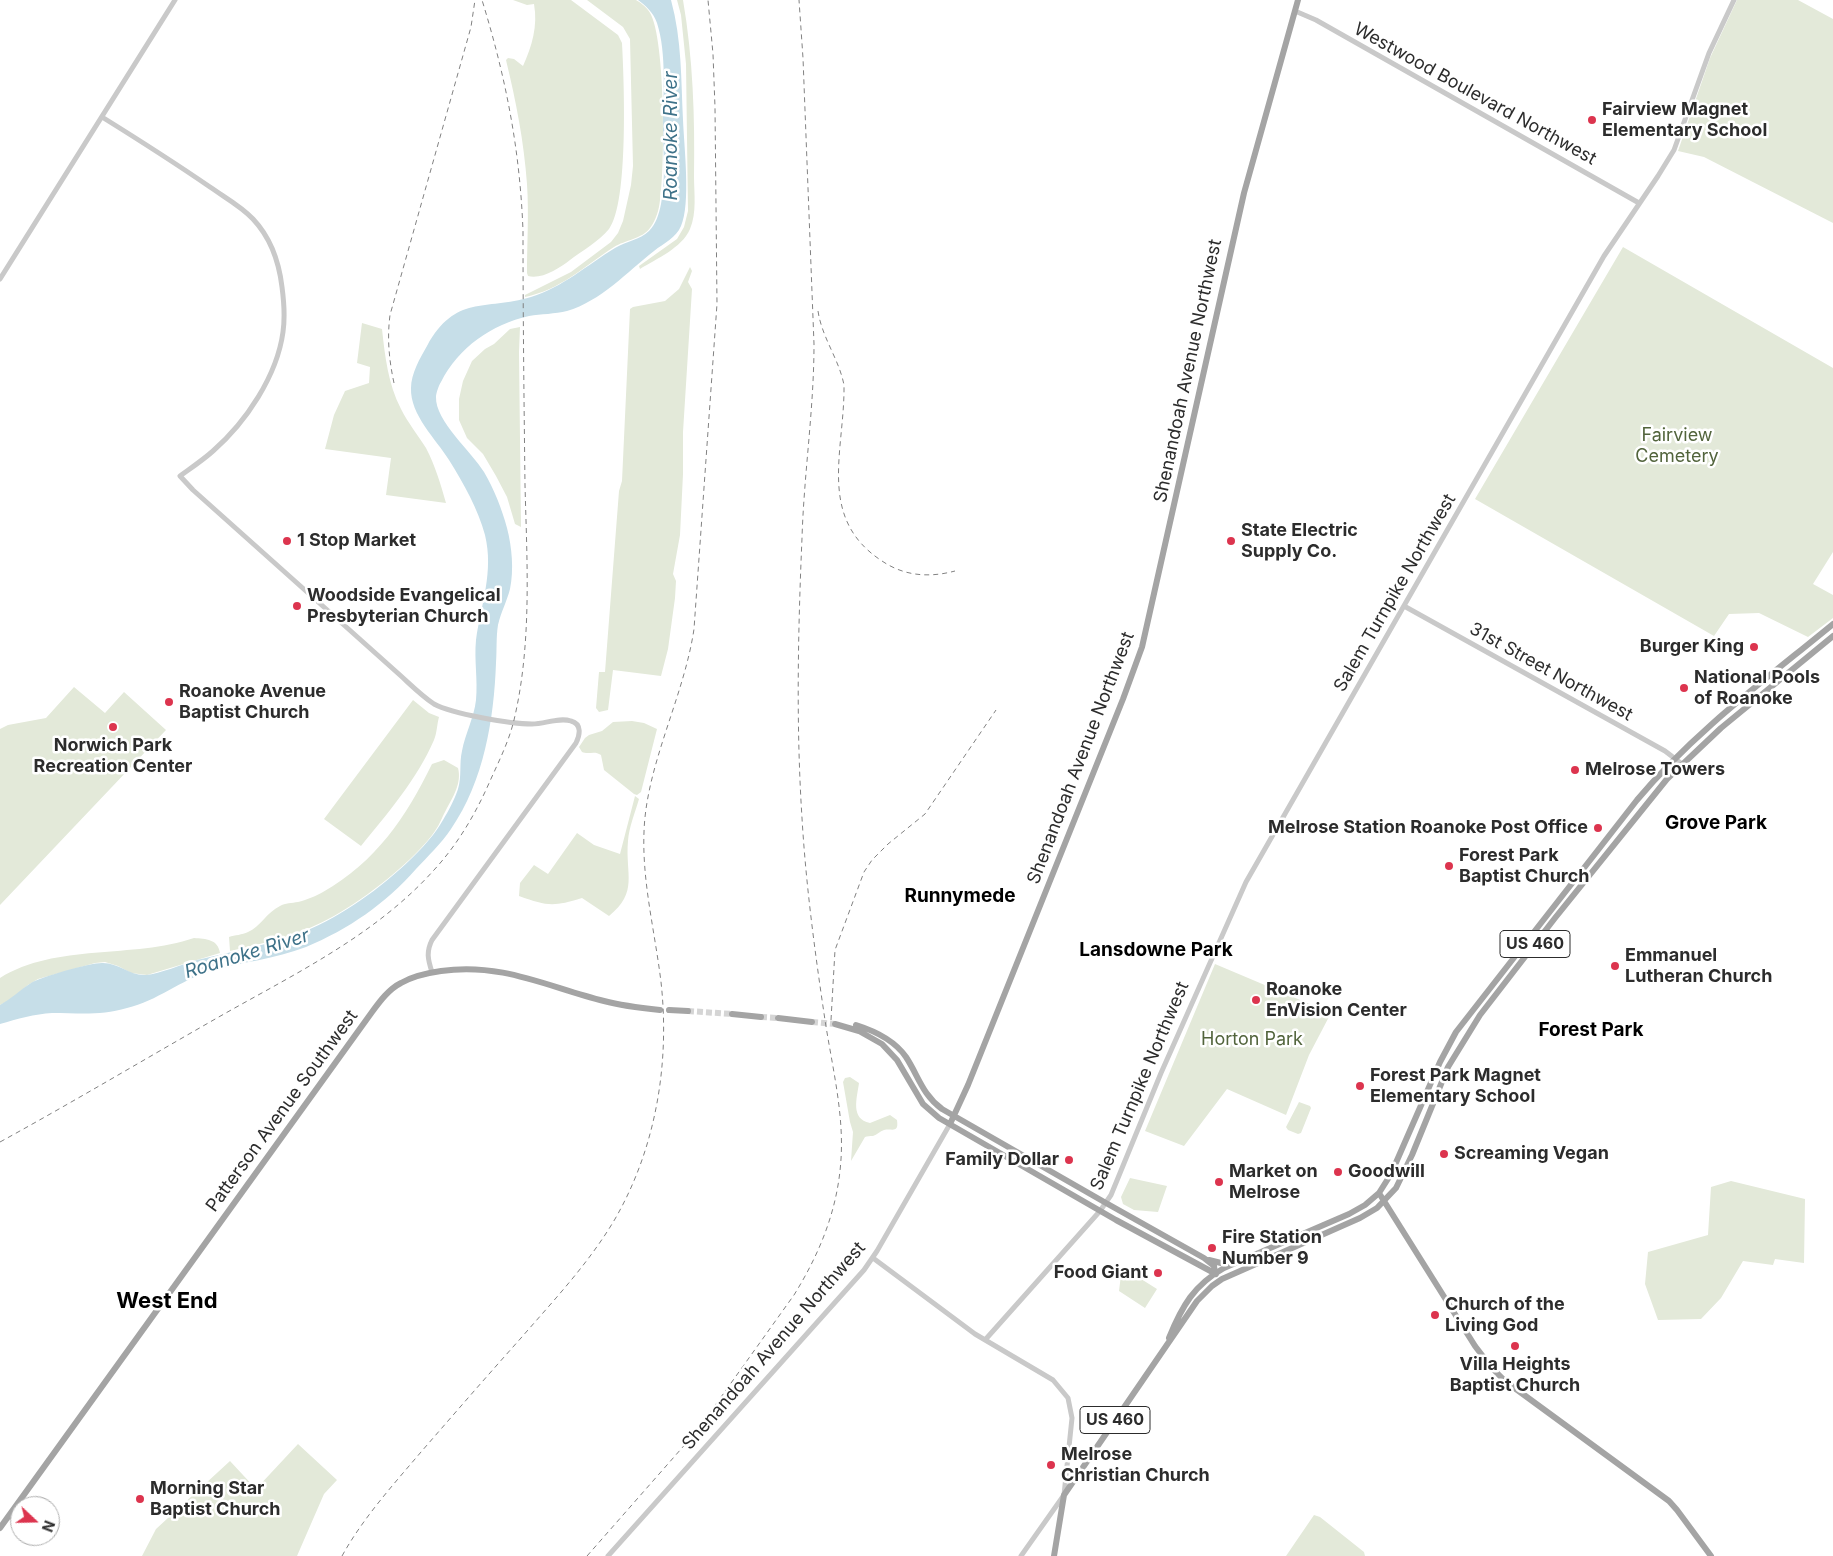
<!DOCTYPE html>
<html>
<head>
<meta charset="utf-8">
<style>
  body { margin:0 }
  #map { position:relative; width:1833px; height:1556px; overflow:hidden; background:#fff; font-family:Inter,sans-serif }
  canvas { display:block }
  .north { position:absolute; left:10px; top:1496px; width:50px; height:50px; box-sizing:border-box; background:#fff; border:1px solid #ababab; border-radius:50%; rotate:111deg; font-size:14px; font-weight:700; line-height:20px; text-align:center; color:#2c2c2c }
  .north::after { content:''; display:block; margin:auto; width:18px; height:22px; background:#dc344e; clip-path:polygon(50% 0,100% 100%,50% 72%,0 100%) }
</style>
</head>
<body>
<div id="map">
<canvas width="1833" height="1556"></canvas>
<div class="north">N</div>
</div>
<script>
const ctx = document.querySelector('canvas').getContext('2d');
ctx.lineJoin = 'round';
function paint(path, color) {
  ctx.fillStyle = color;
  ctx.fill(path, 'evenodd');
}
function trace(path, color, width, dash) {
  ctx.strokeStyle = color;
  ctx.lineWidth = width;
  ctx.lineCap = dash ? 'butt' : 'round';
  ctx.setLineDash(dash || []);
  ctx.stroke(path);
}
function label(font, color, halo, rows, align = 'center') {
  ctx.font = font + ' Inter,sans-serif';
  ctx.lineWidth = 5;
  ctx.setLineDash([]);
  ctx.textBaseline = 'middle';
  ctx.strokeStyle = halo;
  ctx.fillStyle = color;
  for (const [text, x, y, turn = 0] of rows) {
    ctx.save();
    ctx.translate(x, y);
    ctx.rotate((+turn || 0) * Math.PI / 180);
    ctx.textAlign = isNaN(turn) ? turn : align;
    if (halo) ctx.strokeText(text, 0, 0);
    ctx.fillText(text, 0, 0);
    ctx.restore();
  }
}
paint(new Path2D(`
  M 513,0 L 571,0 L 618,35 L 622,43 C 624,79 629,203 609,229 C 599,241 582,251 570,260 C 560,268 541,280 528,276 L 527,273 C 527,243 529,214 527,184 C 524,142 516,101 506,60 L 508,58 L 514,59 L 523,66 C 532,46 538,26 534,4 L 527,5 Z
  M 587,0 C 597,0 629,0 636,0 C 640,2 646,7 648,10 C 666,29 665,171 660,200 C 659,210 656,220 650,228 C 642,239 625,240 614,247 C 585,266 560,290 525,297 L 525,295 L 571,272 L 611,242 L 618,233 L 623,221 L 631,185 L 633,166 L 630,39 L 623,27 Z
  M 677,0 L 683,0 C 693,58 695,117 694,176 C 694,193 697,213 690,229 C 682,248 656,259 640,269 L 639,266 L 677,239 L 684,227 L 688,211 L 686,64 L 681,15 Z
  M 1737,0 L 1798,0 L 1833,19 L 1833,223 L 1704,157 L 1678,151 L 1710,58 Z
  M 1623,247 L 1833,368 L 1833,552 L 1813,584 L 1833,595 L 1833,618 L 1808,637 L 1759,613 L 1729,614 L 1714,636 L 1475,499 Z
  M 690,267 L 692,271 L 688,282 L 692,289 L 683,432 L 683,474 L 680,535 L 673,574 L 676,581 L 675,598 L 668,649 L 661,676 L 613,670 L 608,710 L 599,712 L 596,708 L 599,672 L 605,672 L 619,491 L 622,481 L 630,309 L 633,307 L 665,301 L 679,289 Z
  M 362,323 L 382,329 C 385,356 388,384 401,409 C 408,423 418,435 426,448 C 435,465 441,485 446,503 L 386,495 L 391,458 L 325,449 L 334,415 L 345,391 L 369,383 L 370,367 L 357,363 Z
  M 520,327 L 519,352 L 521,527 L 515,524 L 507,497 L 496,476 L 483,454 L 467,438 L 459,420 L 459,399 L 463,381 L 472,361 L 485,349 L 494,344 L 510,329 Z
  M 74,687 L 105,713 L 124,692 L 166,730 L 0,905 L 0,729 L 8,725 L 46,718 Z
  M 413,700 L 429,713 L 439,717 C 437,724 437,733 434,740 C 417,779 388,813 361,846 L 324,819 Z
  M 632,721 L 644,723 L 657,729 L 641,792 L 637,795 L 634,794 L 604,770 L 601,755 C 594,750 589,755 582,752 L 579,747 L 585,738 L 589,735 L 602,731 L 613,722 Z
  M 444,760 L 458,768 C 462,783 453,797 446,810 C 442,817 440,824 435,831 C 416,859 365,899 334,916 C 303,934 265,943 230,951 L 229,937 C 235,935 242,935 248,932 C 260,927 267,912 280,906 C 285,903 292,903 298,902 C 306,900 316,896 323,892 C 376,862 406,817 432,764 Z
  M 635,796 L 639,799 C 635,813 629,827 628,841 C 625,874 639,892 609,916 L 582,898 C 553,907 547,906 519,896 L 520,883 L 534,865 L 548,874 L 577,833 L 594,845 L 620,854 Z
  M 194,938 C 206,939 218,939 220,953 L 147,975 L 131,973 L 118,966 L 105,962 L 95,963 L 38,979 L 28,985 L 10,1000 L 0,1005 L 0,978 C 56,943 133,959 194,938 Z
  M 1215,964 L 1331,1013 L 1309,1055 L 1286,1115 L 1227,1089 L 1184,1146 L 1145,1131 Z
  M 850,1077 L 859,1083 C 857,1098 850,1119 870,1123 L 890,1115 L 897,1120 C 899,1134 892,1128 884,1130 C 880,1131 877,1135 873,1136 C 870,1136 867,1136 865,1137 L 851,1161 L 853,1132 L 850,1122 L 843,1082 L 845,1078 Z
  M 1299,1102 L 1310,1106 L 1311,1108 L 1301,1133 L 1298,1134 L 1288,1130 L 1286,1127 Z
  M 1130,1178 L 1167,1186 L 1158,1212 L 1134,1210 L 1123,1204 L 1121,1197 Z
  M 1731,1181 L 1805,1199 L 1804,1263 L 1775,1259 L 1773,1265 L 1743,1261 L 1721,1298 L 1701,1319 L 1658,1320 L 1645,1284 L 1648,1252 L 1708,1235 L 1711,1187 Z
  M 1122,1267 L 1157,1289 L 1145,1308 L 1119,1291 Z
  M 298,1444 L 337,1480 L 324,1494 L 297,1556 L 142,1556 L 156,1529 L 230,1461 L 256,1489 Z
  M 1314,1515 L 1320,1517 L 1364,1552 L 1365,1556 L 1286,1556 Z`), '#e3e9d9');
paint(new Path2D(`
  M 638,0 L 671,0 C 682,40 681,80 683,120 C 684,146 691,204 681,226 C 676,238 664,243 654,251 C 627,272 601,301 567,311 C 555,314 541,314 529,316 C 492,324 458,348 441,382 C 439,385 436,393 436,397 C 435,421 472,452 484,472 C 494,489 502,509 507,528 C 512,547 514,570 510,589 C 507,601 501,612 498,625 C 496,637 497,650 496,663 C 494,719 484,781 451,829 C 441,844 428,856 416,869 C 385,904 349,929 306,947 C 275,959 242,962 210,971 C 181,980 157,1001 127,1008 C 100,1016 79,1013 52,1013 C 35,1014 17,1019 0,1024 L 0,1005 C 11,999 20,990 31,983 C 40,977 93,962 103,963 C 119,963 130,976 146,975 C 160,974 182,964 197,960 C 243,949 293,941 334,917 C 368,898 408,866 433,835 C 441,825 454,802 458,789 C 462,776 459,764 462,751 C 465,734 474,718 476,700 C 478,680 474,660 476,640 C 481,604 494,572 485,535 C 478,509 464,484 449,460 C 436,439 410,415 411,388 C 411,374 420,358 427,346 C 456,294 484,311 531,297 C 563,287 587,265 615,248 C 626,241 640,240 649,231 C 656,224 659,214 661,204 C 666,179 663,153 663,128 C 663,95 667,54 657,23 C 653,12 646,6 638,0 Z`), '#c6dee8');
trace(new Path2D(`
  M 688,1011 L 732,1014
  M 761,1017 L 778,1018
  M 812,1022 L 835,1024`), '#d5d5d5', 6, [6, 3]);
trace(new Path2D(`
  M 1295,11 L 1316,20 L 1639,203
  M 102,117 C 139,140 175,163 210,187 C 224,197 241,206 253,219 C 270,237 279,262 282,287 C 284,302 285,318 283,332 C 277,376 246,422 213,451 C 203,460 191,468 180,476 L 193,490 L 401,676 C 412,686 422,696 434,704 C 452,714 511,724 532,724 C 545,724 559,717 571,721 C 582,724 580,735 576,743 L 432,940 C 426,952 428,960 432,972
  M 0,279 L 175,0
  M 1404,606 L 1665,751 L 1682,764
  M 873,1258 L 975,1334 L 1053,1380 L 1068,1398 L 1072,1418 L 1064,1495 L 1021,1556
  M 985,1340 L 1100,1211 L 1111,1195 L 1161,1073 L 1246,882 L 1604,256 L 1658,176 L 1674,150 L 1709,53 L 1734,0
  M 608,1556 L 864,1270 L 877,1251 L 950,1124`), '#c9c9c9', 5);
trace(new Path2D(`
  M 669,1010 L 688,1011
  M 732,1014 L 761,1017
  M 778,1018 L 812,1022
  M 835,1024 L 859,1031 L 882,1044 L 897,1060 L 923,1104 L 939,1118 L 1116,1220 L 1216,1274
  M 856,1025 C 875,1031 895,1041 906,1057 C 919,1077 922,1094 942,1109 L 1106,1203 L 1204,1258 L 1214,1266 L 1215,1273
  M 950,1124 L 968,1085 L 1123,699 L 1142,647 L 1244,193 L 1298,0
  M 1379,1193 L 1475,1346 L 1491,1367 L 1505,1381 L 1669,1501 L 1677,1510 L 1711,1556
  M 1209,1260 L 1225,1264 L 1231,1262
  M 1169,1338 C 1182,1306 1194,1285 1224,1268 L 1349,1214 L 1365,1205 L 1379,1193 L 1391,1174 L 1440,1062 L 1456,1032 L 1637,800 C 1694,732 1765,680 1833,624
  M 0,1528 L 372,1012 C 380,1001 389,989 401,983 C 413,976 427,973 441,971 C 501,962 548,987 604,1001 C 623,1006 641,1008 660,1010
  M 1054,1556 L 1064,1495 L 1197,1301 L 1212,1286 L 1222,1279 L 1360,1218 L 1377,1208 L 1396,1188 L 1412,1155 L 1448,1067 L 1480,1015 L 1555,918 L 1667,779 L 1721,728 L 1833,636`), '#a4a4a4', 6);
trace(new Path2D(`
  M 818,311 C 822,338 839,359 844,385 C 845,450 816,518 882,561 C 904,576 929,578 955,571
  M 394,383 C 389,360 387,338 390,315 L 471,27 L 475,0
  M 831,1020 L 835,950 L 864,872 L 872,860 L 888,844 L 925,814 L 996,710
  M 0,1142 C 71,1103 140,1062 210,1022 C 288,977 373,938 434,870 C 458,844 476,813 490,781 C 499,761 509,741 514,720 C 532,644 527,563 525,485 C 524,400 523,316 523,231 C 520,150 506,78 482,0
  M 342,1556 C 363,1518 393,1485 421,1452 C 454,1414 487,1376 521,1338 C 554,1300 589,1263 615,1219 C 656,1148 670,1063 661,982 C 655,932 642,882 644,832 C 646,765 684,697 694,629 L 717,304 L 715,107 L 713,54 L 708,0
  M 587,1556 L 696,1432 L 794,1295 C 820,1253 838,1209 841,1159 C 844,1113 832,1066 825,1020 C 815,953 806,886 802,818 C 796,725 798,631 802,538 C 804,473 814,409 814,344 L 803,58 L 799,0`), '#818181', 1, [5, 4]);
for (const [x, y, r, color] of [
  [1592,120,5,"#dc344e"],
  [287,541,5,"#dc344e"],
  [1231,541,5,"#dc344e"],
  [297,606,5,"#dc344e"],
  [1754,647,5,"#dc344e"],
  [1684,688,5,"#dc344e"],
  [169,702,5,"#dc344e"],
  [113,727,5,"#dc344e"],
  [1575,770,5,"#dc344e"],
  [1598,828,5,"#dc344e"],
  [1449,866,5,"#dc344e"],
  [1615,966,5,"#dc344e"],
  [1256,1000,5,"#dc344e"],
  [1360,1086,5,"#dc344e"],
  [1444,1154,5,"#dc344e"],
  [1069,1160,5,"#dc344e"],
  [1338,1172,5,"#dc344e"],
  [1219,1182,5,"#dc344e"],
  [1212,1248,5,"#dc344e"],
  [1158,1273,5,"#dc344e"],
  [1435,1315,5,"#dc344e"],
  [1515,1346,5,"#dc344e"],
  [1051,1465,5,"#dc344e"],
  [140,1499,5,"#dc344e"]
]) {
  const dot = new Path2D();
  dot.arc(x, y, r, 0, 2 * Math.PI);
  ctx.fillStyle = color;
  ctx.fill(dot);
  trace(dot, '#fff', 2);
}
for (const [x, y, w] of [
  [1535,944,70],
  [1115,1420,70]
]) {
  const box = new Path2D();
  box.roundRect(x - w / 2, y - 13.5, w, 27, 4);
  ctx.fillStyle = '#fff';
  ctx.fill(box);
  trace(box, '#2c2c2c', 1);
}
label('bold 16px', '#2c2c2c', null, [
  ["US 460",1535,944],
  ["US 460",1115,1420]
]);
label('18px', '#2c2c2c', '#fff', [
  ["Westwood Boulevard Northwest",1475,94,29],
  ["Shenandoah Avenue Northwest",1188,371,-78],
  ["Salem Turnpike Northwest",1395,593,-60],
  ["31st Street Northwest",1551,672,29],
  ["Shenandoah Avenue Northwest",1081,758,-69],
  ["Salem Turnpike Northwest",1140,1086,-67],
  ["Patterson Avenue Southwest",282,1111,-54],
  ["Shenandoah Avenue Northwest",774,1346,-49]
]);
label('bold 18px', '#2c2c2c', '#fff', [
  ["Fairview Magnet",1602,110],
  ["Elementary School",1602,131],
  ["State Electric",1241,531],
  ["Supply Co.",1241,552],
  ["1 Stop Market",297,541],
  ["Woodside Evangelical",307,596],
  ["Presbyterian Church",307,617],
  ["Burger King",1744,647,"right"],
  ["National Pools",1694,678],
  ["of Roanoke",1694,699],
  ["Roanoke Avenue",179,692],
  ["Baptist Church",179,713],
  ["Norwich Park",113,746,"center"],
  ["Recreation Center",113,767,"center"],
  ["Melrose Towers",1585,770],
  ["Melrose Station Roanoke Post Office",1588,828,"right"],
  ["Forest Park",1459,856],
  ["Baptist Church",1459,877],
  ["Emmanuel",1625,956],
  ["Lutheran Church",1625,977],
  ["Roanoke",1266,990],
  ["EnVision Center",1266,1011],
  ["Forest Park Magnet",1370,1076],
  ["Elementary School",1370,1097],
  ["Screaming Vegan",1454,1154],
  ["Family Dollar",1059,1160,"right"],
  ["Market on",1229,1172],
  ["Melrose",1229,1193],
  ["Goodwill",1348,1172],
  ["Fire Station",1222,1238],
  ["Number 9",1222,1259],
  ["Food Giant",1148,1273,"right"],
  ["Church of the",1445,1305],
  ["Living God",1445,1326],
  ["Villa Heights",1515,1365,"center"],
  ["Baptist Church",1515,1386,"center"],
  ["Melrose",1061,1455],
  ["Christian Church",1061,1476],
  ["Morning Star",150,1489],
  ["Baptist Church",150,1510]
], 'left');
label('18px', '#52643c', '#fff', [
  ["Fairview",1677,436],
  ["Cemetery",1677,457],
  ["Horton Park",1252,1040]
]);
label('italic 19px', '#3e7289', '#fff', [
  ["Roanoke River",671,136,-90],
  ["Roanoke River",247,954,-17]
]);
label('bold 19px', '#000', '#fff', [
  ["Grove Park",1716,823],
  ["Runnymede",960,896],
  ["Lansdowne Park",1156,950],
  ["Forest Park",1591,1030]
]);
label('bold 22px', '#000', '#fff', [
  ["West End",167,1301]
]);
</script>
</body>
</html>
